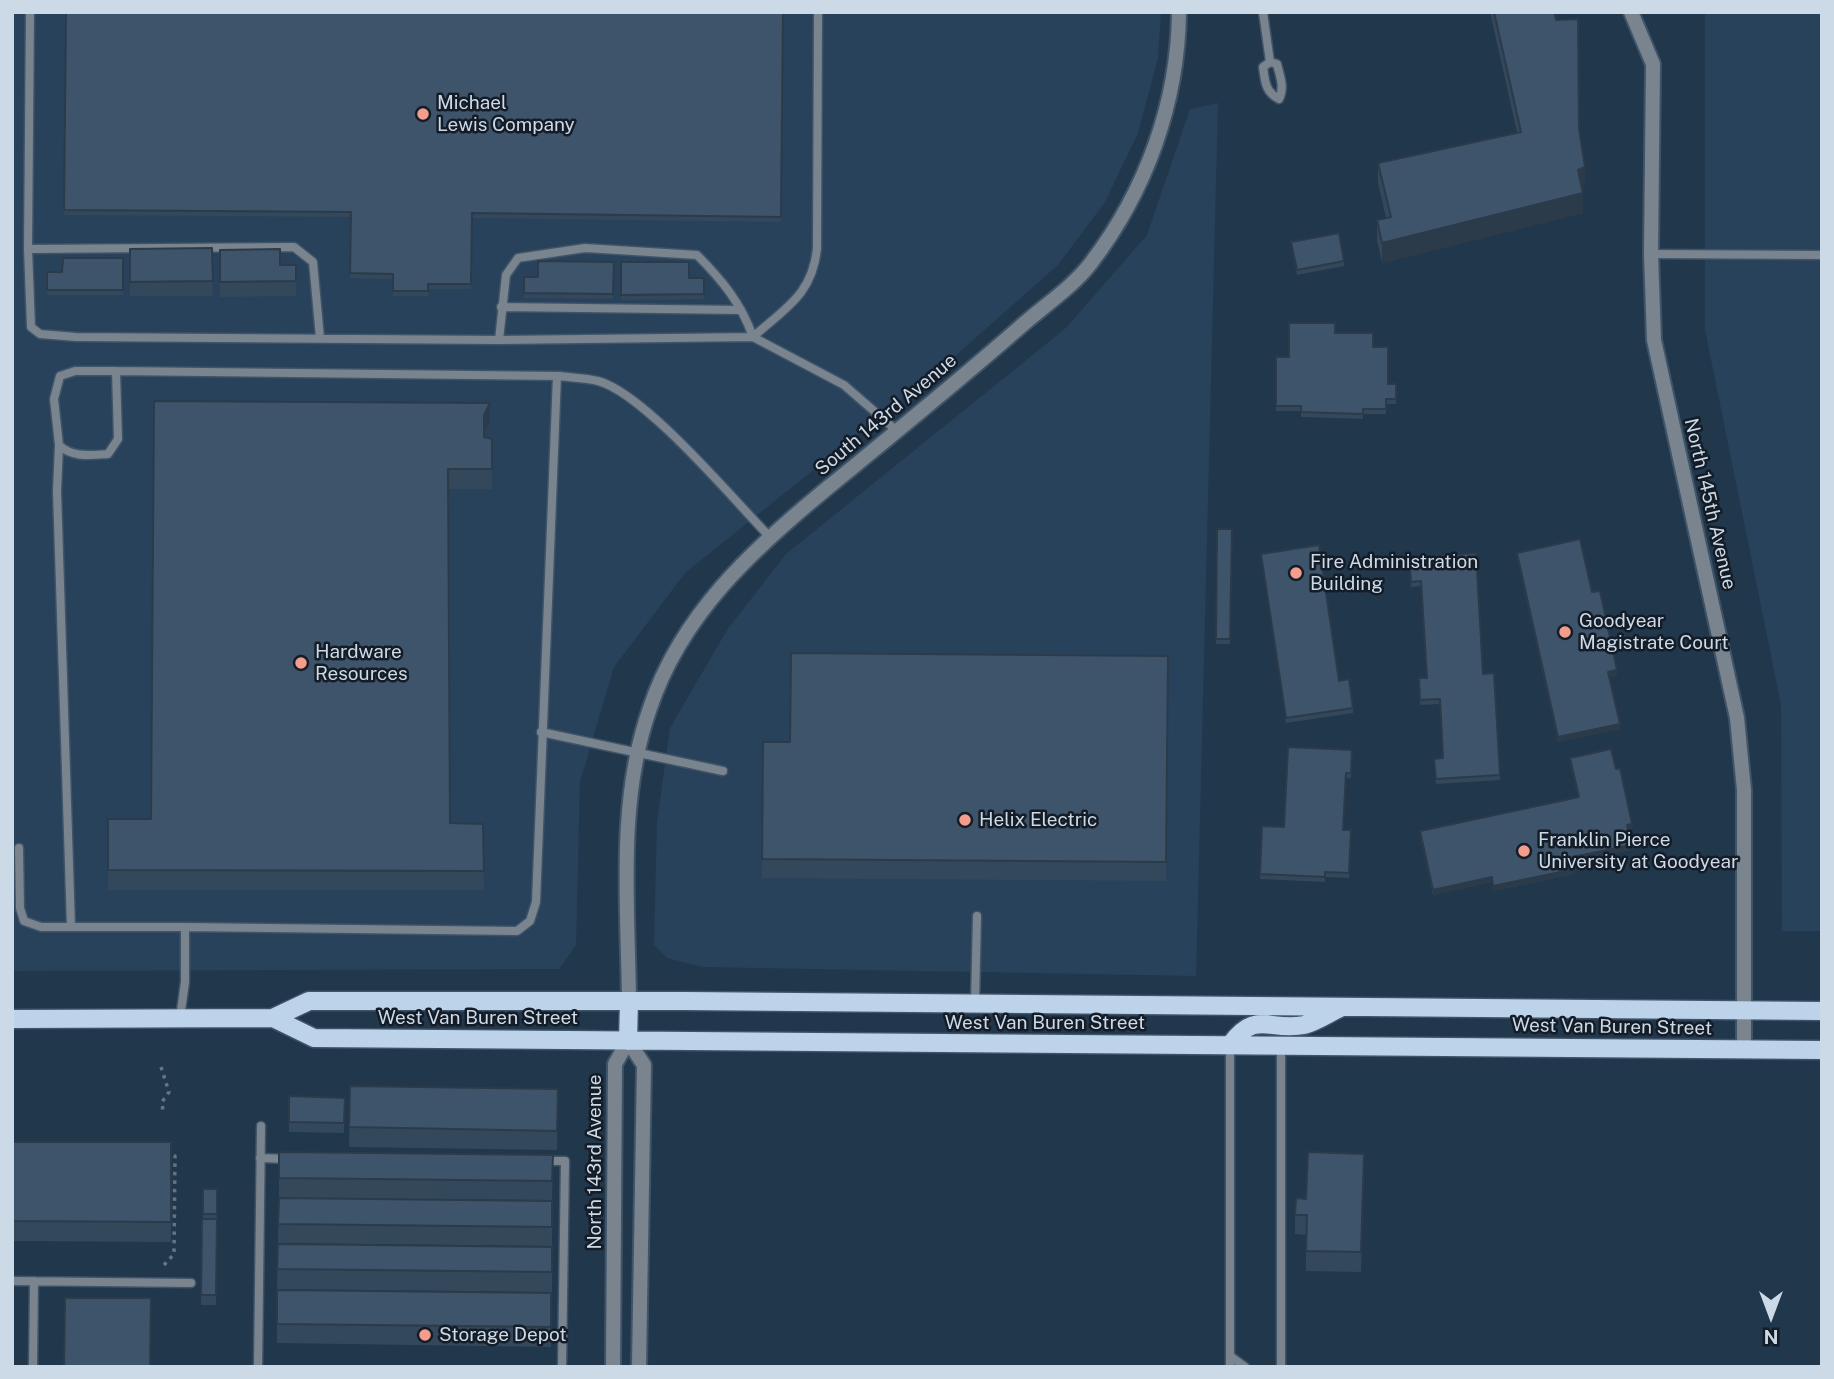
<!DOCTYPE html>
<html>
<head>
<meta charset="utf-8">
<style>
  body { margin:0 }
  #map { position:relative; width:1834px; height:1379px; overflow:hidden; background:#21374c; font-family:"Public Sans",sans-serif }
  canvas { display:block }
  .frame { position:absolute; inset:0; border:14px solid #ccd9e7; pointer-events:none }
  .north { position:absolute; left:1736px; top:1281px; width:70px; height:70px; -webkit-text-stroke:5px #141d27; paint-order:stroke; rotate:180deg; font-size:19px; font-weight:700; line-height:28px; text-align:center; color:#ccd9e7 }
  .north::after { content:''; display:block; margin:auto; width:24px; height:32px; background:#ccd9e7; clip-path:polygon(50% 0,100% 100%,50% 72%,0 100%) }
</style>
</head>
<body>
<div id="map">
<canvas width="1834" height="1379"></canvas>
<div class="frame"></div>
<div class="north">N</div>
</div>
<script>
const ctx = document.querySelector('canvas').getContext('2d');
ctx.lineJoin = 'round';
function paint(path, color) {
  ctx.fillStyle = color;
  ctx.fill(path, 'evenodd');
}
function trace(path, color, width, dash) {
  ctx.strokeStyle = color;
  ctx.lineWidth = width;
  ctx.lineCap = dash ? 'butt' : 'round';
  ctx.setLineDash(dash || []);
  ctx.stroke(path);
}
function label(font, color, halo, rows, align = 'center') {
  ctx.font = font + ' "Public Sans",sans-serif';
  ctx.lineWidth = 5;
  ctx.setLineDash([]);
  ctx.textBaseline = 'middle';
  ctx.strokeStyle = halo;
  ctx.fillStyle = color;
  for (const [text, x, y, turn = 0] of rows) {
    ctx.save();
    ctx.translate(x, y);
    ctx.rotate((+turn || 0) * Math.PI / 180);
    ctx.textAlign = isNaN(turn) ? turn : align;
    if (halo) ctx.strokeText(text, 0, 0);
    ctx.fillText(text, 0, 0);
    ctx.restore();
  }
}
paint(new Path2D(`
  M 12,12 L 1161,12 L 1158,58 L 1138,133 L 1105,202 L 1058,265 L 954,357 L 685,573 L 614,667 L 580,782 L 576,945 L 559,969 L 12,971 Z
  M 1705,12 L 1822,12 L 1822,931 L 1782,931 L 1781,705 L 1705,330 Z
  M 1218,103 L 1196,976 L 702,967 L 667,958 L 654,945 L 657,822 L 670,728 L 727,630 L 786,554 L 1066,328 L 1147,235 L 1190,109 Z`), '#28425c');
const service = new Path2D(`
  M 30,12 L 28,249 L 31,327 L 40,334 L 76,337 L 499,340 L 506,275 L 518,258 L 585,248 L 697,255 C 722,280 741,303 753,337 L 844,385 L 897,431
  M 1263,12 L 1270,62 L 1277,64 C 1280,77 1285,87 1279,99 C 1265,92 1265,81 1263,67 L 1270,62
  M 28,249 L 294,247 L 313,262 L 320,338
  M 1651,254 L 1822,255
  M 501,307 L 741,310
  M 499,340 L 753,337 C 785,308 812,295 817,249 L 818,12
  M 116,371 L 118,439 L 108,454 C 91,455 72,458 59,445 L 54,399 L 60,376 L 75,371 L 116,371 L 560,376 C 572,378 586,378 598,381 C 644,393 732,498 769,536
  M 59,445 L 57,491 L 71,927
  M 541,732 L 723,771
  M 19,848 L 20,908 L 24,921 L 41,927 L 185,927 L 185,982 L 180,1018
  M 185,927 L 517,931 L 530,921 L 536,902 L 557,376
  M 975,1003 L 977,916
  M 1230,1045 L 1230,1367
  M 260,1158 L 289,1159
  M 543,1161 L 565,1161 L 562,1367
  M 12,1281 L 191,1283
  M 1230,1356 L 1245,1367
  M 33,1367 L 34,1281
  M 258,1367 L 261,1126
  M 1281,1367 L 1281,1045`);
const minor = new Path2D(`
  M 1631,12 L 1653,64 L 1651,254 L 1654,340 L 1737,718 L 1744,790 L 1744,1049`);
const tertiary = new Path2D(`
  M 629,1001 C 628,904 617,801 650,708 C 681,615 752,550 825,490 C 890,437 956,383 1019,328 C 1042,307 1072,288 1091,263 C 1146,191 1178,103 1179,12
  M 613,1367 L 615,1064 L 628,1041 L 644,1065 L 639,1367`);
const primary = new Path2D(`
  M 273,1018 L 314,1038 L 1822,1050
  M 12,1019 L 273,1018 L 309,1001 L 684,1001 L 1822,1011
  M 628,1041 L 629,1001
  M 1230,1045 C 1256,1009 1269,1032 1304,1025 C 1316,1022 1329,1013 1340,1008`);
trace(service, '#405468', 11);
trace(minor, '#405468', 18);
trace(tertiary, '#405468', 18);
trace(primary, '#405468', 21);
trace(new Path2D(`
  M 161,1067 L 169,1092 L 162,1102 L 163,1112
  M 164,1265 L 174,1254 L 175,1156 L 168,1156`), '#627587', 3.5, [3.5, 5]);
trace(service, '#79848f', 8);
trace(minor, '#79848f', 14);
trace(tertiary, '#79848f', 14);
trace(primary, '#bdd3ea', 18);
paint(new Path2D(`
  M 66,12 L 783,12 L 781,222 L 472,218 L 471,289 L 428,289 L 428,296 L 393,296 L 393,279 L 350,278 L 351,217 L 64,215 Z
  M 1490,12 L 1554,12 L 1579,129 L 1585,186 L 1582,187 L 1583,213 L 1382,263 L 1377,240 L 1377,220 L 1386,218 L 1378,183 L 1378,163 L 1517,132 Z
  M 1291,242 L 1344,261 L 1344,266 L 1297,275 Z
  M 212,248 L 213,296 L 130,296 L 130,249 Z
  M 220,250 L 280,265 L 296,265 L 296,296 L 220,297 Z
  M 123,258 L 123,295 L 47,295 L 47,272 L 62,272 Z
  M 614,262 L 613,299 L 524,298 L 524,277 L 538,277 Z
  M 621,262 L 689,278 L 704,278 L 704,299 L 621,300 Z
  M 1335,333 L 1373,347 L 1388,384 L 1396,384 L 1396,404 L 1386,404 L 1386,414 L 1363,414 L 1363,419 L 1301,417 L 1301,411 L 1276,411 L 1276,357 L 1289,357 Z
  M 154,401 L 490,422 L 484,434 L 484,437 L 492,439 L 492,489 L 448,489 L 450,823 L 483,824 L 484,890 L 108,890 L 108,819 L 151,819 Z
  M 1217,529 L 1232,529 L 1230,644 L 1216,644 Z
  M 1517,553 L 1592,592 L 1617,675 L 1609,677 L 1620,729 L 1558,742 L 1517,558 Z
  M 1261,554 L 1339,681 L 1353,708 L 1353,713 L 1286,723 Z
  M 1409,558 L 1483,674 L 1494,673 L 1500,780 L 1436,784 L 1434,759 L 1443,758 L 1440,704 L 1420,705 L 1419,678 L 1427,678 L 1421,586 L 1411,587 Z
  M 1168,656 L 1166,881 L 762,878 L 763,742 L 790,742 Z
  M 1352,750 L 1351,778 L 1346,778 L 1343,830 L 1351,830 L 1349,878 L 1325,877 L 1325,882 L 1260,879 L 1262,826 L 1284,827 Z
  M 1570,758 L 1616,769 L 1632,829 L 1628,830 L 1631,850 L 1574,862 L 1575,874 L 1493,891 L 1492,882 L 1433,895 L 1420,836 L 1420,831 L 1578,797 L 1570,763 Z
  M 350,1086 L 558,1089 L 557,1150 L 349,1147 Z
  M 289,1096 L 345,1098 L 344,1133 L 289,1132 Z
  M 12,1142 L 171,1142 L 171,1242 L 12,1241 Z
  M 279,1152 L 553,1155 L 552,1200 L 279,1198 Z
  M 1364,1154 L 1361,1272 L 1306,1271 L 1306,1235 L 1295,1234 L 1295,1215 L 1306,1199 Z
  M 203,1189 L 217,1189 L 217,1219 L 203,1219 Z
  M 279,1198 L 552,1201 L 552,1246 L 278,1243 Z
  M 202,1219 L 217,1219 L 216,1305 L 201,1305 Z
  M 278,1244 L 552,1247 L 552,1292 L 277,1289 Z
  M 277,1290 L 551,1293 L 551,1347 L 277,1343 Z`), '#34485b');
paint(new Path2D(`
  M 1585,167 L 1585,186 L 1578,189 L 1578,170 Z
  M 1583,193 L 1583,213 L 1382,263 L 1382,243 Z
  M 490,403 L 490,422 L 484,434 L 484,457 L 484,415 Z
  M 1617,670 L 1617,675 L 1608,677 L 1608,672 Z
  M 1620,724 L 1620,729 L 1558,742 L 1558,737 Z
  M 1632,824 L 1632,829 L 1627,830 L 1627,825 Z
  M 1631,845 L 1631,850 L 1573,862 L 1573,857 Z
  M 1575,869 L 1575,874 L 1493,891 L 1493,886 Z
  M 1492,877 L 1492,882 L 1433,895 L 1433,890 Z`), '#2b3b4a');
const building = new Path2D(`
  M 66,12 L 783,12 L 781,217 L 472,213 L 471,284 L 428,284 L 428,291 L 393,291 L 393,274 L 350,273 L 351,212 L 64,210 Z
  M 1494,12 L 1554,12 L 1556,20 L 1578,19 L 1579,129 L 1585,167 L 1578,170 L 1583,193 L 1382,243 L 1377,220 L 1391,217 L 1378,163 L 1521,132 Z
  M 1339,233 L 1344,261 L 1297,270 L 1291,242 Z
  M 212,248 L 213,281 L 130,282 L 130,249 Z
  M 280,249 L 280,265 L 296,265 L 296,281 L 220,282 L 220,250 Z
  M 63,258 L 123,258 L 123,290 L 47,290 L 47,272 L 62,272 Z
  M 538,261 L 614,262 L 613,294 L 524,293 L 524,277 L 538,277 Z
  M 621,262 L 689,262 L 689,278 L 704,278 L 704,294 L 621,295 Z
  M 1289,323 L 1335,323 L 1335,333 L 1373,333 L 1373,347 L 1388,347 L 1388,384 L 1396,384 L 1396,399 L 1386,399 L 1386,409 L 1363,409 L 1363,414 L 1301,412 L 1301,406 L 1276,406 L 1276,357 L 1289,357 Z
  M 154,401 L 490,403 L 484,415 L 484,437 L 492,439 L 492,469 L 448,469 L 450,823 L 483,824 L 484,871 L 108,870 L 108,819 L 151,819 Z
  M 1217,529 L 1232,529 L 1230,639 L 1216,639 Z
  M 1580,539 L 1592,592 L 1600,591 L 1617,670 L 1608,672 L 1620,724 L 1558,737 L 1517,553 Z
  M 1319,545 L 1339,681 L 1349,679 L 1353,708 L 1286,718 L 1261,554 Z
  M 1476,553 L 1483,674 L 1494,673 L 1500,775 L 1436,779 L 1434,759 L 1443,758 L 1440,699 L 1420,700 L 1419,678 L 1427,678 L 1421,581 L 1411,582 L 1409,558 Z
  M 791,653 L 1168,656 L 1166,862 L 762,859 L 763,742 L 790,742 Z
  M 1288,747 L 1352,750 L 1351,773 L 1346,773 L 1343,830 L 1351,830 L 1349,873 L 1325,872 L 1325,877 L 1260,874 L 1262,826 L 1284,827 Z
  M 1611,749 L 1616,769 L 1620,768 L 1632,824 L 1627,825 L 1631,845 L 1573,857 L 1575,869 L 1493,886 L 1492,877 L 1433,890 L 1420,831 L 1579,797 L 1570,758 Z
  M 350,1086 L 558,1089 L 557,1131 L 349,1127 Z
  M 289,1096 L 345,1098 L 344,1123 L 289,1122 Z
  M 12,1142 L 171,1142 L 171,1222 L 12,1221 Z
  M 279,1152 L 553,1155 L 552,1181 L 279,1178 Z
  M 1308,1152 L 1364,1154 L 1361,1252 L 1306,1251 L 1307,1215 L 1295,1215 L 1296,1198 L 1306,1199 Z
  M 203,1189 L 217,1189 L 217,1214 L 203,1214 Z
  M 279,1198 L 552,1201 L 552,1227 L 278,1224 Z
  M 202,1219 L 217,1219 L 216,1295 L 201,1295 Z
  M 278,1244 L 552,1247 L 552,1272 L 277,1269 Z
  M 277,1290 L 551,1293 L 551,1327 L 277,1324 Z
  M 65,1298 L 151,1298 L 150,1367 L 64,1367 Z`);
paint(building, '#3d546a');
trace(building, '#2b3b4a', 2);
for (const [x, y, r, color] of [
  [423,114,7,"#f59d8d"],
  [1296,573,7,"#f59d8d"],
  [1565,632,7,"#f59d8d"],
  [301,663,7,"#f59d8d"],
  [965,820,7,"#f59d8d"],
  [1524,851,7,"#f59d8d"],
  [425,1335,7,"#f59d8d"]
]) {
  const dot = new Path2D();
  dot.arc(x, y, r, 0, 2 * Math.PI);
  ctx.fillStyle = color;
  ctx.fill(dot);
  trace(dot, '#141d27', 2.5);
}
label('19px', '#ccd9e7', '#141d27', [
  ["Michael",437,103],
  ["Lewis Company",437,125],
  ["Fire Administration",1310,562],
  ["Building",1310,584],
  ["Goodyear",1579,621],
  ["Magistrate Court",1579,643],
  ["Hardware",315,652],
  ["Resources",315,674],
  ["Helix Electric",979,820],
  ["Franklin Pierce",1538,840],
  ["University at Goodyear",1538,862],
  ["Storage Depot",439,1335]
], 'left');
label('19px', '#ccd9e7', '#141d27', [
  ["South 143rd Avenue",886,415,-40],
  ["North 145th Avenue",1710,504,77],
  ["West Van Buren Street",478,1018],
  ["West Van Buren Street",1045,1023],
  ["West Van Buren Street",1612,1027,1],
  ["North 143rd Avenue",595,1162,-90]
]);
</script>
</body>
</html>
